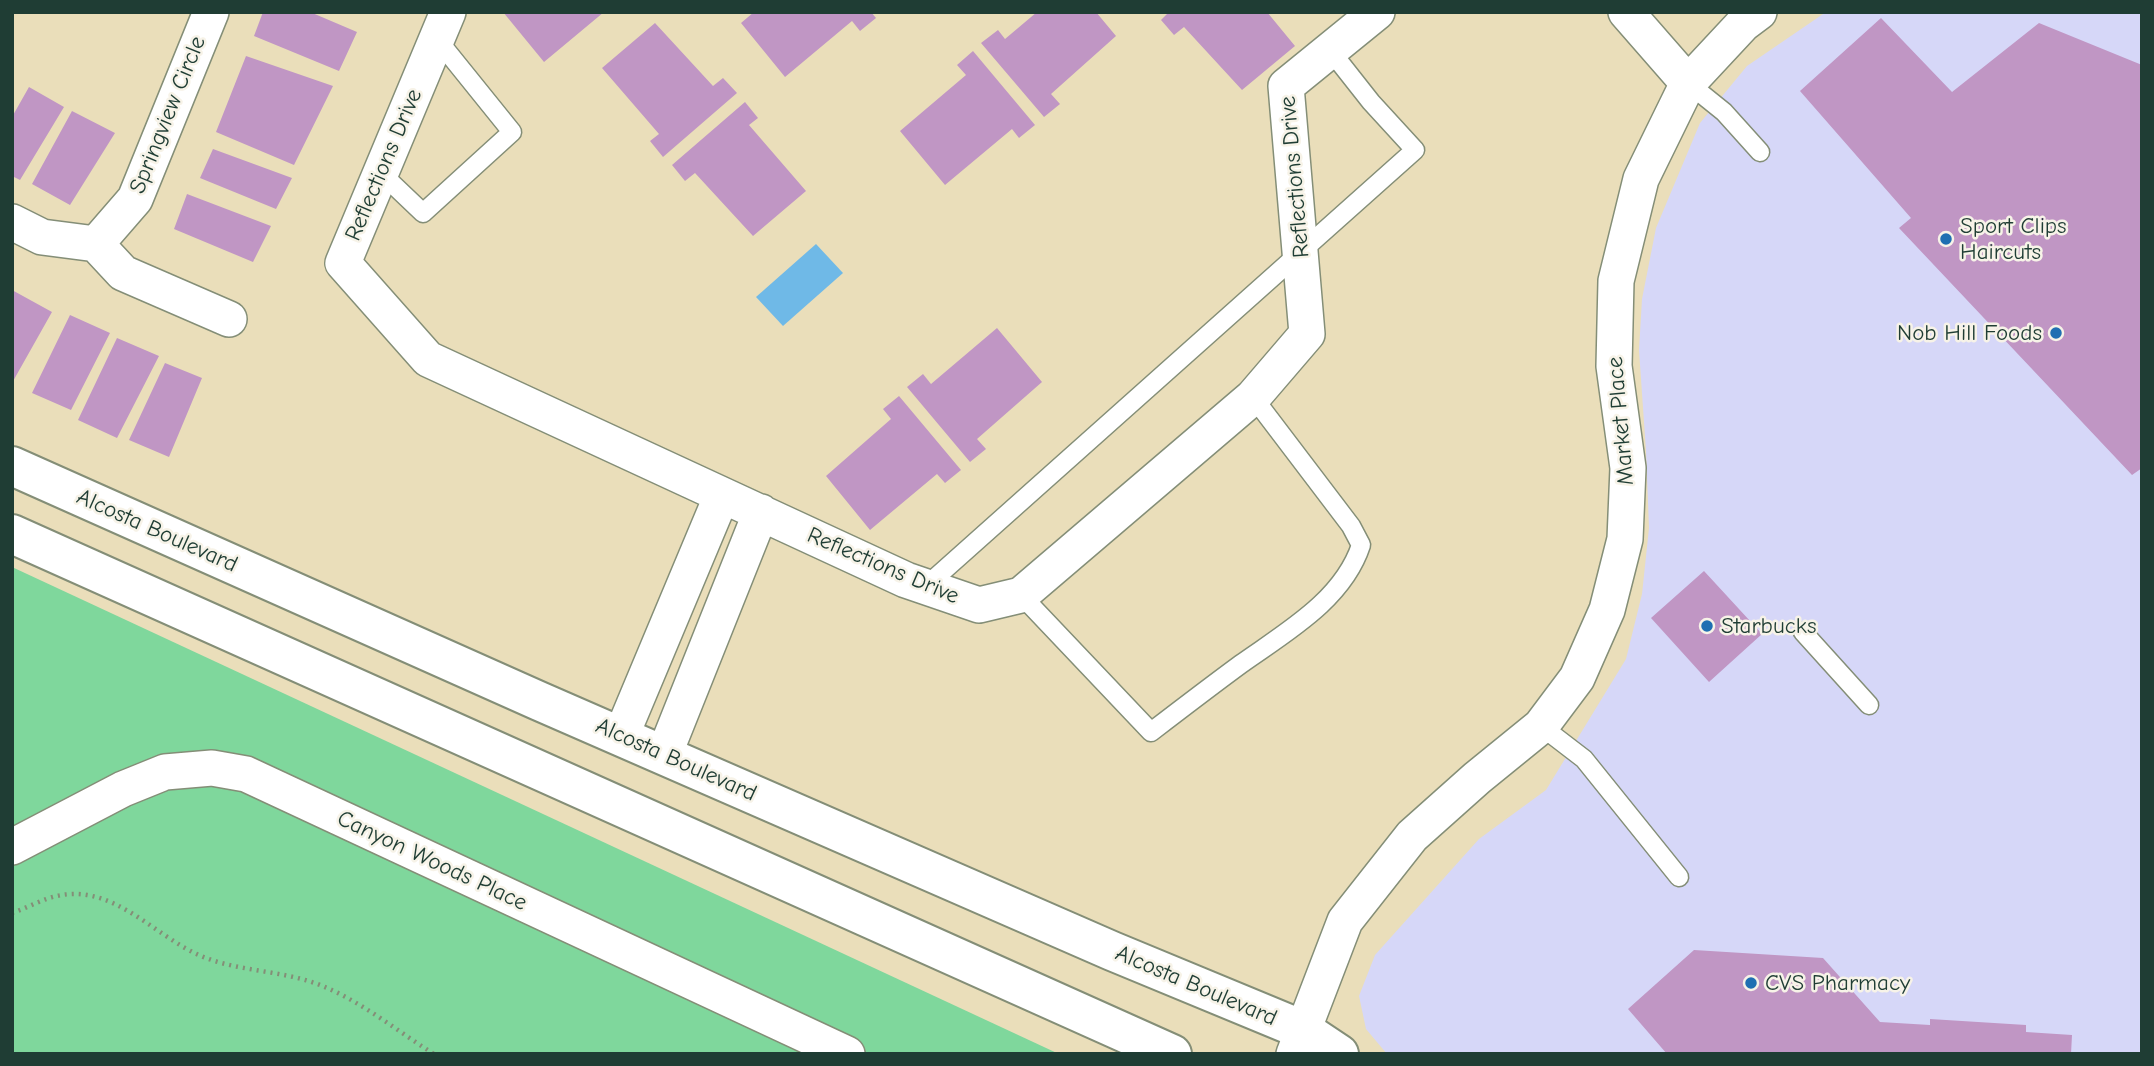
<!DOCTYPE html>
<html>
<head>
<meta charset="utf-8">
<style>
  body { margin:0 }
  #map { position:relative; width:2154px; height:1066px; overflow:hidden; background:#eadeba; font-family:"Comic Neue",sans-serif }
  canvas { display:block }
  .frame { position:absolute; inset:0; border:14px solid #1f3d34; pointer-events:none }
</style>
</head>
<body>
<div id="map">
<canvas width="2154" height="1066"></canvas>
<div class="frame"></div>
</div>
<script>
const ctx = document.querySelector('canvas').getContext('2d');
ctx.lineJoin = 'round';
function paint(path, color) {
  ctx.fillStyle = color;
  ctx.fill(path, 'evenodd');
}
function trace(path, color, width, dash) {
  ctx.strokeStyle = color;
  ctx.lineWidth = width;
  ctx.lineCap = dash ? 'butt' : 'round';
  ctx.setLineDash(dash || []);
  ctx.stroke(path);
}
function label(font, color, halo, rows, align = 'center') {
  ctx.font = font + ' "Comic Neue",sans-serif';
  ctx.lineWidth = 5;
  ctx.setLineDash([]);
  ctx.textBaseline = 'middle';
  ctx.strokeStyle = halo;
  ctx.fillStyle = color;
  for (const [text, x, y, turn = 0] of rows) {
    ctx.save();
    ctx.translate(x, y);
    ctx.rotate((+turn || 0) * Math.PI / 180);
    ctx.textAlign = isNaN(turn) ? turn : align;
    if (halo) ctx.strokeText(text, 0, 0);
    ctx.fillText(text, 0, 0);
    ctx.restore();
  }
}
paint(new Path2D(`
  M 1826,12 L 2142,12 L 2142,1054 L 1387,1054 L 1366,1029 L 1359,996 L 1375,955 L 1479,839 L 1546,790 L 1626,659 L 1642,594 L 1649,528 L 1646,451 L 1639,350 L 1642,299 L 1656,228 L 1700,123 L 1747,66 Z`), '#d6d7f8');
paint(new Path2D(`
  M 12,567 L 1059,1054 L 12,1054 Z`), '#7fd79c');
paint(new Path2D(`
  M 816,244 L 843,273 L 783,326 L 756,297 Z`), '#6fb9e7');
paint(new Path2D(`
  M 263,12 L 310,12 L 357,32 L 339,71 L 254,36 Z
  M 503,12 L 604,12 L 544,62 Z
  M 754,12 L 871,12 L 876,18 L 860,31 L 852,21 L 785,77 L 741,23 Z
  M 1037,12 L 1096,12 L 1116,36 L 1051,94 L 1060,104 L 1044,117 L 981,43 L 998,30 L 1005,39 Z
  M 1169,12 L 1267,12 L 1295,46 L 1242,90 L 1184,27 L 1174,35 L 1161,20 Z
  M 1881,18 L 1952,92 L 2039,23 L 2142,65 L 2142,468 L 2132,475 L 1899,228 L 1911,218 L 1800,91 Z
  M 655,23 L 713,86 L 723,78 L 737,93 L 663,157 L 650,141 L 659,134 L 602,68 Z
  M 973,51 L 1035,125 L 1019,138 L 1012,129 L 945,185 L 900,131 L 966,75 L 957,65 Z
  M 246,56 L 333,86 L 294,165 L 216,132 Z
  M 29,87 L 64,107 L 20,180 L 12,176 L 12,117 Z
  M 745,102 L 758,118 L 749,125 L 806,191 L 753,236 L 695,173 L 685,181 L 672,165 Z
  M 72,111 L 115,133 L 70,205 L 32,184 Z
  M 213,149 L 292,178 L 276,209 L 200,178 Z
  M 187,194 L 271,226 L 253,262 L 174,229 Z
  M 12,290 L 52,312 L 12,383 Z
  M 70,315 L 110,333 L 71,410 L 32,393 Z
  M 997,328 L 1042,382 L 977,439 L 986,449 L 970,462 L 907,387 L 923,374 L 931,384 Z
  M 117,338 L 159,356 L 117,438 L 78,420 Z
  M 165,363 L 202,378 L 169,457 L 129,440 Z
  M 899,396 L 961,470 L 945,483 L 937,474 L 870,530 L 826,476 L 891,419 L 883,409 Z
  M 1704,571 L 1762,634 L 1709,682 L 1651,618 Z
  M 1694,950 L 1823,958 L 1880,1022 L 1930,1025 L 1930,1019 L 2026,1025 L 2026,1032 L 2072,1035 L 2071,1054 L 1667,1054 L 1628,1009 Z`), '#c096c4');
const service = new Path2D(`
  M 1688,83 L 1724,112 L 1760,152
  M 381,173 L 423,213 L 512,132 L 437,39
  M 925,587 L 1415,150 L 1371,102 L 1330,50
  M 1021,595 L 1151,732 C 1181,709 1211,686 1241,664 C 1286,632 1343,600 1361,545 L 1351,526 L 1253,397
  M 1803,632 L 1869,705
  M 1541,726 L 1584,759 L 1679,877`);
const minor = new Path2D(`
  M 448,12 L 343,263 L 428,359 L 906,580 L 979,605 L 1021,595 L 1253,397 L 1307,334 L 1286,86 L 1377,12
  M 1626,12 L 1688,83
  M 12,222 L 42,237 L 96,244 L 135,199 L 211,12
  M 96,244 L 123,273 L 229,319
  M 621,736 L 722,495
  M 664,755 L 761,512
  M 12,847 L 123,789 L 165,772 L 212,768 L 246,774 L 847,1054
  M 1294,1054 L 1345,921 L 1412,836 L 1477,778 L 1541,726 L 1577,678 L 1607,610 L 1625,539 L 1628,468 L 1614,366 L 1616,281 L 1641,179 L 1688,83 L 1743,24 L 1759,12`);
const secondary = new Path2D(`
  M 12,466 L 539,701 L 1112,951 L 1303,1030 L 1339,1054
  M 12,534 L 1172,1054`);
trace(service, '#848e77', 21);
trace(minor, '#848e77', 38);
trace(secondary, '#848e77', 42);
trace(new Path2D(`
  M 12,913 C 27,908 42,899 57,896 C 113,883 154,936 201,956 C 239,972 282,970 320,985 C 361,1001 397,1031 434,1054`), '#848e77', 4.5, [2, 5]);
trace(service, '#fff', 18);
trace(minor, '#fff', 35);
trace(secondary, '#fff', 38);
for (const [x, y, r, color] of [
  [1946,239,7,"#1f6fb2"],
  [2056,333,7,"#1f6fb2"],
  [1707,626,7,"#1f6fb2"],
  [1751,983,7,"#1f6fb2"]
]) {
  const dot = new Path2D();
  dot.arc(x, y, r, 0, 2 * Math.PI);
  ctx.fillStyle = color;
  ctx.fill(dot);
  trace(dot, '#f7f3e8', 2.5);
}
label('23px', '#1f3d34', '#f7f3e8', [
  ["Springview Circle",168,115,-68],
  ["Reflections Drive",384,165,-67],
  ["Reflections Drive",1295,177,-95],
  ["Market Place",1621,421,-95],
  ["Alcosta Boulevard",157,531,24],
  ["Reflections Drive",883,566,23],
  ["Alcosta Boulevard",676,760,24],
  ["Canyon Woods Place",432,861,25],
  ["Alcosta Boulevard",1196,986,23]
]);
label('23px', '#1f3d34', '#f7f3e8', [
  ["Sport Clips",1960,226],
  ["Haircuts",1960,252],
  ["Nob Hill Foods",2042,333,"right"],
  ["Starbucks",1721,626],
  ["CVS Pharmacy",1765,983]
], 'left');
</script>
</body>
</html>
